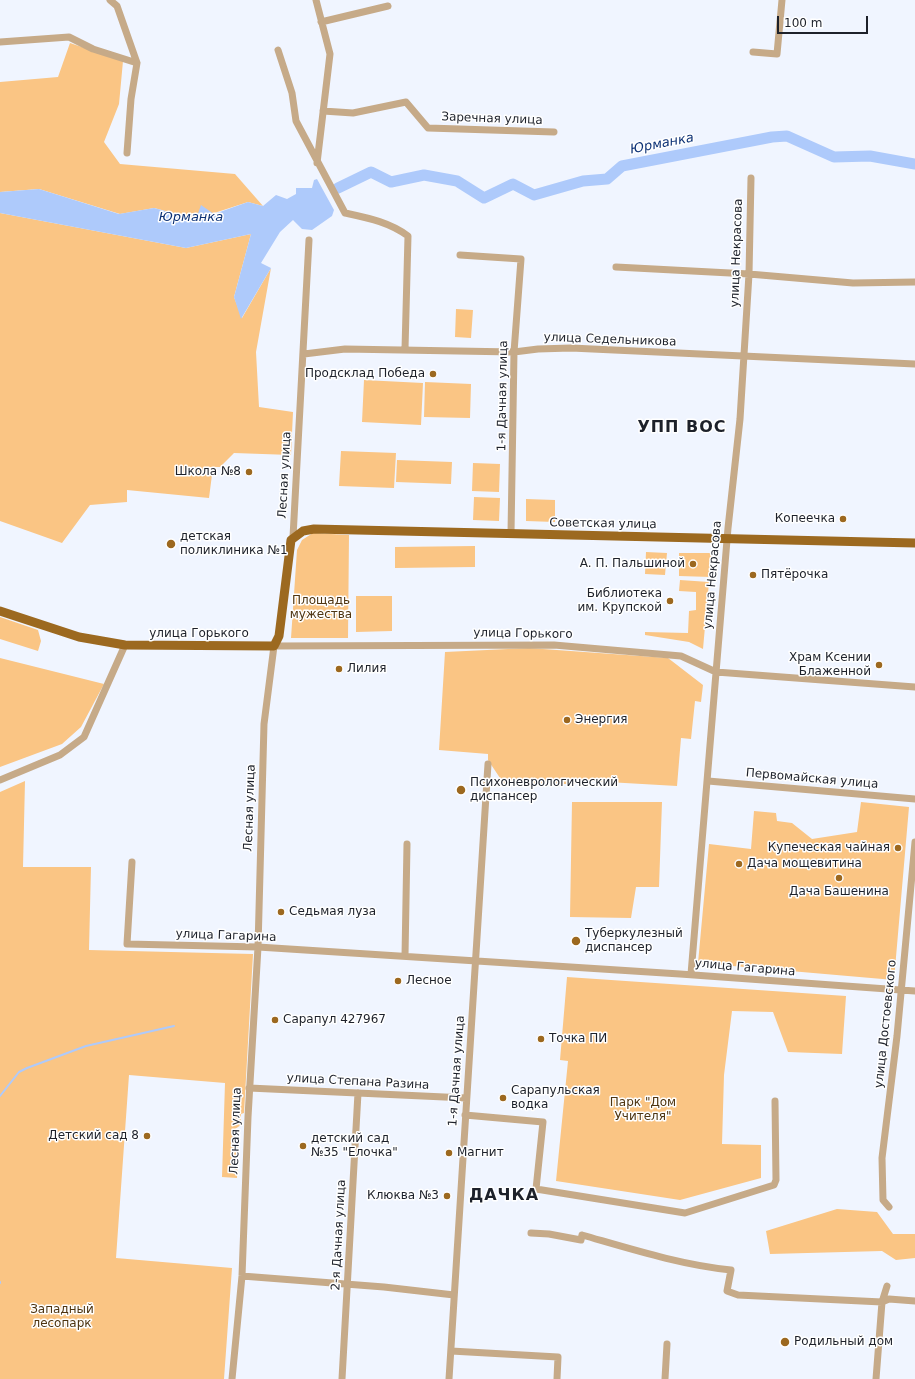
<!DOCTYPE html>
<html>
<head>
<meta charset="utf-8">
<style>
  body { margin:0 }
  #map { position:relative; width:915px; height:1379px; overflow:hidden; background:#f0f5ff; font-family:"DejaVu Sans",sans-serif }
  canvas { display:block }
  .scale { position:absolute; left:777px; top:16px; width:91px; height:18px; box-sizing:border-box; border:2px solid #1d212a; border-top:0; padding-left:5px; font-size:12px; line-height:14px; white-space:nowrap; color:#1d212a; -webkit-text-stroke:3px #fff; paint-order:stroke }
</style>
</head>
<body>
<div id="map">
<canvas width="915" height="1379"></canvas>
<div class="scale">100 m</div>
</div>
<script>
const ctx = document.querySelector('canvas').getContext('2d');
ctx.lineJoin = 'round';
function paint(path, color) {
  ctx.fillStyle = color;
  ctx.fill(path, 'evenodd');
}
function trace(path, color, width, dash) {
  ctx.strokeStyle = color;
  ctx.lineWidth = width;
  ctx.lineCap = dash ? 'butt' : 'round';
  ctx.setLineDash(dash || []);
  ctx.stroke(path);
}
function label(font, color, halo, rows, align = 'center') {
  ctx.font = font + ' "DejaVu Sans",sans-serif';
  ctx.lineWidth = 3;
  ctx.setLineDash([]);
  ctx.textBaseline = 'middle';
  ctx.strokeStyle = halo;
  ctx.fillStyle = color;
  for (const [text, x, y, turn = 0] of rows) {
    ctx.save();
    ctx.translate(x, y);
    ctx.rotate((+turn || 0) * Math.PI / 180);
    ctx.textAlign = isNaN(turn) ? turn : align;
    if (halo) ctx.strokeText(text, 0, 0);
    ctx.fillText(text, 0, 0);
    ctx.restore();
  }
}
paint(new Path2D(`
  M 70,43 L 123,61 L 119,104 L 104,142 L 120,164 L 235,174 L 263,206 L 248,202 L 196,219 L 154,208 L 120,214 L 39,189 L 0,192 L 0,82 L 58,77 Z
  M 0,213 L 186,248 L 251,234 L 234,297 L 242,318 L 271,268 L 256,352 L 259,407 L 293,412 L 291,455 L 234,453 L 220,467 L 213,467 L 209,498 L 127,490 L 127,502 L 90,505 L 62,543 L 0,521 Z
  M 456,309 L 473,310 L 471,338 L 455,337 Z
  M 364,380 L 423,383 L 421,425 L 362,422 Z
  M 425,382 L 471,384 L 470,418 L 424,417 Z
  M 341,451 L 396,453 L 394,488 L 339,486 Z
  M 397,460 L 452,462 L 451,484 L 396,482 Z
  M 473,463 L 500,464 L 499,492 L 472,491 Z
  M 474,497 L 500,498 L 499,521 L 473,520 Z
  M 526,499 L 555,500 L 555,522 L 526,521 Z
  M 313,533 L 349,535 L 348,638 L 291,638 L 297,550 L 302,540 Z
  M 475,546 L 475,567 L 395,568 L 395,547 Z
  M 646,552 L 667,553 L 665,575 L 645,574 Z
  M 679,553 L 712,553 L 711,577 L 679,576 Z
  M 680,580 L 709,582 L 703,649 L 689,642 L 645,635 L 645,632 L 688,633 L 689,611 L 696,610 L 696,592 L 679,591 Z
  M 356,596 L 392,596 L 392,631 L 356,632 Z
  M 0,617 L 38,630 L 41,641 L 38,651 L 0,639 Z
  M 529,648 L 668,658 L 703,685 L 701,702 L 695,701 L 691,739 L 681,738 L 677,786 L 590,781 L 579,784 L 504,784 L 488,760 L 488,754 L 439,750 L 445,652 Z
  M 0,658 L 104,684 L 81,727 L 62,744 L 0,767 Z
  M 25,781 L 23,867 L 91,867 L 89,950 L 253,954 L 244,1113 L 241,1114 L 241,1125 L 235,1129 L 234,1142 L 238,1144 L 237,1178 L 222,1177 L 225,1083 L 129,1075 L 116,1258 L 232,1268 L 224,1379 L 0,1379 L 0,792 Z
  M 572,802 L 662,802 L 659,887 L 636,887 L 631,918 L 570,917 Z
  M 861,802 L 909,807 L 894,980 L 698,963 L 709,844 L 751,849 L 754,811 L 776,813 L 777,821 L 792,823 L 812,839 L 857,832 Z
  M 567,977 L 846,996 L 842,1054 L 788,1052 L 773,1012 L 732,1011 L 724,1075 L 722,1144 L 761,1145 L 761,1178 L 680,1200 L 556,1181 L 568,1061 L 560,1060 Z
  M 837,1209 L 877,1212 L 893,1234 L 915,1234 L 915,1258 L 896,1260 L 882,1251 L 770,1254 L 766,1231 Z`), '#fac584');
paint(new Path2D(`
  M 317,179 L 334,210 L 332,216 L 312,230 L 302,229 L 293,220 L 280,232 L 261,263 L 271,268 L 241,319 L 234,297 L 251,234 L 186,248 L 0,213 L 0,192 L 39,189 L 119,214 L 154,208 L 196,219 L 201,205 L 214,214 L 248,202 L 263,206 L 276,195 L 287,199 L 296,194 L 296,188 L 312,188 L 314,180 Z`), '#aecafb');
trace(new Path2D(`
  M 0,1096 L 19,1072 L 27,1068 L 86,1046 L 174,1026
  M 0,1282 L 0,1283`), '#aecafb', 2);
trace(new Path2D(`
  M 338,188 L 371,172 L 391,182 L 424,175 L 457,181 L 484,198 L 513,184 L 534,195 L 583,181 L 607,179 L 622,166 L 772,137 L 787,136 L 834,157 L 870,156 L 915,164`), '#aecafb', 11);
trace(new Path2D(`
  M 110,0 L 117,6 L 137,63 L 131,99 L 127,153
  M 316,0 L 330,54 L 317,163
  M 321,22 L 388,6
  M 0,42 L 69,37 L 93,49 L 137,63
  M 278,50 L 292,93 L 296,121 L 345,213 C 368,218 389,222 408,236 L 405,349
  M 753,52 L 777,54 L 782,0
  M 323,111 L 353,113 L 406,102 L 428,128 L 554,132
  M 460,255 L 521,259 L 514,352 L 511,533
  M 616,267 L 749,274 L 853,283 L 915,282
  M 304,354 L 345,349 L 514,352 L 538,349 L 571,348 L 915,364
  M 293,537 L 309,240
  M 0,780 L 60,755 L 84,737 L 125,645
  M 708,781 L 915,799
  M 132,862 L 127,944 L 258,947 L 680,974 L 915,991
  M 405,956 L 407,844
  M 691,974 L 728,528 L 740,419 L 749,274 L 751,178
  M 249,1088 L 466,1098
  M 465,1115 L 543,1122 L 536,1189 L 685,1213 L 774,1185 L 776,1180 L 775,1101
  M 889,1207 L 883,1200 L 882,1158 L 897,1036 L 915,842
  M 531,1233 L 549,1234 L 581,1240 L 582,1235 C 631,1249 681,1265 731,1270 L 727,1291 L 738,1295 L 882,1302 L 889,1299 L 915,1301
  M 242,1276 L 384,1287 L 454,1295
  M 451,1351 L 558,1357 L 557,1379
  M 232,1379 L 242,1276 L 248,1117 L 258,947 L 264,724 L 274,646 L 554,645 L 681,656 L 716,672 L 915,687
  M 342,1379 L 358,1093
  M 449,1379 L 488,764
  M 665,1379 L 667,1344
  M 876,1379 L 882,1302 L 887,1286`), '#c6aa88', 7);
trace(new Path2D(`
  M 0,611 L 79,637 L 125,645 L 274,646 L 279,636 L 291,540 L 303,531 L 314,529 L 915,543`), '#9c6920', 9);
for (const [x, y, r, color] of [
  [433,374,4,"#9c681f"],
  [249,472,4,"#9c681f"],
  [843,519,4,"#9c681f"],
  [171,544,5,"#9c681f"],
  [693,564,4,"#9c681f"],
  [753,575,4,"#9c681f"],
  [670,601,4,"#9c681f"],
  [879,665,4,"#9c681f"],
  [339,669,4,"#9c681f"],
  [567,720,4,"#9c681f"],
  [461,790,5,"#9c681f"],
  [898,848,4,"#9c681f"],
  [739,864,4,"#9c681f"],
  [839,878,4,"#9c681f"],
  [281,912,4,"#9c681f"],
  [576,941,5,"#9c681f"],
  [398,981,4,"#9c681f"],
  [275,1020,4,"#9c681f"],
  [541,1039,4,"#9c681f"],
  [503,1098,4,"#9c681f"],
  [147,1136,4,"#9c681f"],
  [303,1146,4,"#9c681f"],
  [449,1153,4,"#9c681f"],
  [447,1196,4,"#9c681f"],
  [785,1342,5,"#9c681f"]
]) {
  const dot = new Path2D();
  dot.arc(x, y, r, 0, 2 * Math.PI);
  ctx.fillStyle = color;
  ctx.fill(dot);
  trace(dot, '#fff', 1.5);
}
label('12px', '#1d212a', '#fff', [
  ["Заречная улица",492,119,2],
  ["улица Некрасова",737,253,-88],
  ["улица Седельникова",610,340,2],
  ["1-я Дачная улица",503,396,-89],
  ["Лесная улица",285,475,-87],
  ["Советская улица",603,524,1],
  ["улица Некрасова",713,575,-85],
  ["улица Горького",199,634],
  ["улица Горького",523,634,1],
  ["Первомайская улица",812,779,5],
  ["Лесная улица",250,808,-88],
  ["улица Гагарина",226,936,2],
  ["улица Гагарина",745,968,5],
  ["улица Достоевского",886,1024,-84],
  ["1-я Дачная улица",457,1071,-86],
  ["улица Степана Разина",358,1082,3],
  ["Лесная улица",236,1131,-88],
  ["2-я Дачная улица",339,1235,-87]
]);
label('12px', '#1d212a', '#fff', [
  ["Продсклад Победа",425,374,"right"],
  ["Школа №8",241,472,"right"],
  ["Копеечка",835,519,"right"],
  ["детская",180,537],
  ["поликлиника №1",180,551],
  ["А. П. Пальшиной",685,564,"right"],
  ["Пятёрочка",761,575],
  ["Библиотека",662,594,"right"],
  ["им. Крупской",662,608,"right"],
  ["Храм Ксении",871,658,"right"],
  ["Блаженной",871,672,"right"],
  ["Лилия",347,669],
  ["Энергия",575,720],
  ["Психоневрологический",470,783],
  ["диспансер",470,797],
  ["Купеческая чайная",890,848,"right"],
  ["Дача мощевитина",747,864],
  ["Дача Башенина",839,892,"center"],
  ["Седьмая луза",289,912],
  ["Туберкулезный",585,934],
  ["диспансер",585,948],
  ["Лесное",406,981],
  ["Сарапул 427967",283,1020],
  ["Точка ПИ",549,1039],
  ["Сарапульская",511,1091],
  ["водка",511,1105],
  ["Детский сад 8",139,1136,"right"],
  ["детский сад",311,1139],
  ["№35 \"Елочка\"",311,1153],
  ["Магнит",457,1153],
  ["Клюква №3",439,1196,"right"],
  ["Родильный дом",794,1342]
], 'left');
label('12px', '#4e3410', '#fff', [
  ["Площадь",321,601],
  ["мужества",321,615],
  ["Парк \"Дом",643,1103],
  ["Учителя\"",643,1117],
  ["Западный",62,1310],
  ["лесопарк",62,1324]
]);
label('italic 13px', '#0c3175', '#fff', [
  ["Юрманка",662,144,-11],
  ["Юрманка",191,218]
]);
ctx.letterSpacing = '1px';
label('bold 16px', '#1d212a', '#fff', [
  ["УПП ВОС",682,428],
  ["ДАЧКА",504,1196]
]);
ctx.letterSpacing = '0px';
</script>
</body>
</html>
